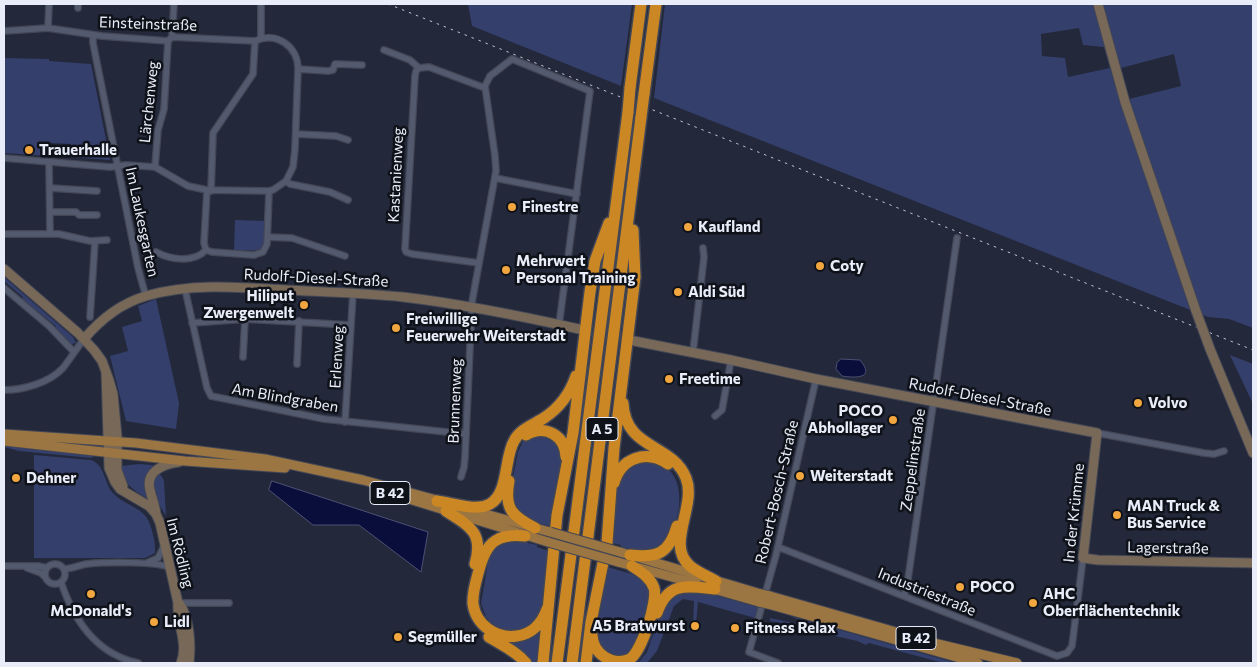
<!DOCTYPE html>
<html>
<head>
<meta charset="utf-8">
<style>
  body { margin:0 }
  #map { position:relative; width:1257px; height:667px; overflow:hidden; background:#23283a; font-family:Commissioner,sans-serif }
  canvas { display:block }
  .frame { position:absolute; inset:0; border:5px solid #e9edf9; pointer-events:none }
</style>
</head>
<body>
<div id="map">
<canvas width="1257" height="667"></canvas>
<div class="frame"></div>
</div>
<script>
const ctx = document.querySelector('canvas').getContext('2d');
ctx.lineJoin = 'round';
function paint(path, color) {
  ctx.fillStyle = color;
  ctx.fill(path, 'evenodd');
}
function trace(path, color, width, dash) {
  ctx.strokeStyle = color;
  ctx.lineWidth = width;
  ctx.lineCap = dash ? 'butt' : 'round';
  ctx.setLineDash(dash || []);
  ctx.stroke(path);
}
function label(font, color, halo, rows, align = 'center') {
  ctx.font = font + ' Commissioner,sans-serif';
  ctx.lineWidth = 5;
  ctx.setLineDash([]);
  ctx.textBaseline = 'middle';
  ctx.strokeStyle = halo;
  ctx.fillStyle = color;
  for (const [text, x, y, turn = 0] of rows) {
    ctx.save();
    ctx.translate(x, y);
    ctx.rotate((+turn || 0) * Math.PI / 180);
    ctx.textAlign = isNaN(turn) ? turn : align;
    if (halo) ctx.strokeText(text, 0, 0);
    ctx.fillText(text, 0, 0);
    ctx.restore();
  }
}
paint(new Path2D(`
  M 468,4 L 632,4 L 621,86 L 472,26 Z
  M 665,4 L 1253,4 L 1253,328 L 1229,319 L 1208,317 L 654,98 ZM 1079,28 L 1083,45 L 1104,47 L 1110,68 L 1068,77 L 1065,58 L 1042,56 L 1041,34 ZM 1174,54 L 1181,86 L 1129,99 L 1121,68 Z
  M 4,58 L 49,59 L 49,61 L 91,64 L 110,160 L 70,157 L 71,144 L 50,143 L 49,156 L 4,153 Z
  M 235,220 L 266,221 C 266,254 266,251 234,250 Z
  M 4,277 L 73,337 L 76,343 L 71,344 L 55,327 L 56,326 L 22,299 L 23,297 L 4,281 Z
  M 156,299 L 179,403 L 176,429 L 126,421 L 110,356 L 128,351 L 122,327 L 142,321 L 138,306 Z
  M 1230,355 L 1253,364 L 1253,404 Z
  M 551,435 L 563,452 L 562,465 L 550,526 L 532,522 L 516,514 L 510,492 L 518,452 L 523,441 L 530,436 Z
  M 4,445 L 93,456 L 93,457 L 91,458 L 19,451 L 4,447 Z
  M 34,455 L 91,460 C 105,465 104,482 112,492 C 122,504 139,506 147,518 C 152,527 156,543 155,553 L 145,558 L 34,558 Z
  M 640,460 C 647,462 657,462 663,465 C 685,478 681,511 673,531 C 670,537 666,542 662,548 L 646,553 L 621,547 L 621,545 L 612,543 L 616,492 L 625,471 Z
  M 139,464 L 152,465 L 156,467 L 150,500 C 133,490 125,486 121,466 Z
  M 158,471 L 164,480 L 166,516 L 154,496 L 152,482 Z
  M 515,540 L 537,545 L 537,547 L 549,551 L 545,600 L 541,613 L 534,624 L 514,633 L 499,631 L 486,617 L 481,603 L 489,557 L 501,542 Z
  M 608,567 L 635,575 L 647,582 L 651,600 L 634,651 L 621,658 L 603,652 L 596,634 L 599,629 L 613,632 L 614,630 L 602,626 L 597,622 Z
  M 692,589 L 758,607 L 755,618 L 698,602 L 696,624 L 693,624 L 694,601 L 683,599 L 674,606 L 657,651 L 647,663 L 638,663 L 647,652 L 662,609 L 670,595 Z
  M 790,616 L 956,663 L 943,663 L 869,643 L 866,645 L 857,641 L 770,621 L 770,618 L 809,626 L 809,624 Z
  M 543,625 L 538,663 L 528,663 L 503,640 Z`), '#343f6c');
const water = new Path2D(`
  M 841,359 L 860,360 C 876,379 855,378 842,376 L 836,369 L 837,363 Z
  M 272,481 L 428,532 L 421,572 L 359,525 L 313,525 L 269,490 Z`);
paint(water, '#0a0e3b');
trace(water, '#4d5174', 1);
trace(new Path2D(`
  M 579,329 L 632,340`), '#414657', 9, [9, 4.5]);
const street = new Path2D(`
  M 78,8 L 78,4
  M 48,28 L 49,4
  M 4,31 L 48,28 L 102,36 L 168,41 L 172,37 L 255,41 C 276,31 298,46 298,69 L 295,149 L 293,167 L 286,181 L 273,190 L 269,191 L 207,190 L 188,186 L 155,167 L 126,165 L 110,167 L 4,158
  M 93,35 L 93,43 L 138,268 L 146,297
  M 172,37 L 174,4
  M 261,38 L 261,4
  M 384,50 L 410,60 L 419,68
  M 419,68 L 416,71 L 415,76 L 405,249 L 406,252 L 412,254 L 479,263
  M 419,68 L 429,67 L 485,88
  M 298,69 L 328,71 L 333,70 L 335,64 L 362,65
  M 296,134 L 336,136 L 348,140
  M 49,162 L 50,233
  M 155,167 L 158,130 L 164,109 L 168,41
  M 495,178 L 577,194
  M 286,181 L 290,184 L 330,192 L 348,200
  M 50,188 L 97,191
  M 211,191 L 213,133 L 253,74 L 255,41
  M 50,212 L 76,212 L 79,215 L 97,215
  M 4,234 L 59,234 L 90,241 L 107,240
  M 268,237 L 292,238 L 345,256
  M 206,250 L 212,252 L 254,255 L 263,252 L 267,244 L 269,191
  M 206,250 L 204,243 L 207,190
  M 156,252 C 171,260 194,263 206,250
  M 4,288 L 49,326 L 74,352
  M 185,289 L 207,388 L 211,396 L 324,419 L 466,434
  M 90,317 L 95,241
  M 192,323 L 245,319 L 350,325
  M 693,352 L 704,257 L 703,248
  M 243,357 L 245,319
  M 297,364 L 299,321
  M 4,390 C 23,390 49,383 63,368 C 70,359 77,348 84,339
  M 715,416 L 722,410 L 731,360
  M 345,422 L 353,293
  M 1097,433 L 1204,453 L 1214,454 L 1224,451
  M 461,477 L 464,467 L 465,457 L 472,302 L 496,171 L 495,156 L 485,86 L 490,76 L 512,59 L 590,91 L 559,325
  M 778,547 L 1057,656 L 1067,653 L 1072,646 L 1083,558
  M 149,562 L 158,558 L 164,546
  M45 574a10 10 0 1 1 20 0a10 10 0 1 1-20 0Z
  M 4,566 L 38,566 L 47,568
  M 27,568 L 41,573 L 45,577
  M 64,569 C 72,569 79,565 87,564 C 102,562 159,561 170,568
  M 61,582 C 74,621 96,654 138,663
  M 904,596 L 907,586 L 957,238
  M 178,603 L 229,603
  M 778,663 L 749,652 L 776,555 L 816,379`);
const secondary = new Path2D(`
  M 1098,4 L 1125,102 L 1196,311
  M 4,269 L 78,333 L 94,350 L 102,361 L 109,380 L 113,394 L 117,436 L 117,470 L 123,486
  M 84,339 C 100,320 122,303 146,296 C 191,283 239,287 286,290 C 325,292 364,293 403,297 C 462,304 521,316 579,329
  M 634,341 L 731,360 L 816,379 L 1097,433 L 1083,558 L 1098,560 L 1253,563
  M 1210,349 L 1253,453
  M 106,373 L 109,468 L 115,482 L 120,489 L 149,506 L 156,514 L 160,523 L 178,603 C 176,623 189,643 181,663
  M 156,514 C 155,505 152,499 150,490 C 145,471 164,464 179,462
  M 179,603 C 190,617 191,646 189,663`);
const primary = new Path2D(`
  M 4,434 L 136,443 L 265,459 L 363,480 L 444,502
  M 4,441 L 185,461 L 285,468
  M 409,499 L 548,542
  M 471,510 L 550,532
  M 620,552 L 761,594
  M 618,562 L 697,584
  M 710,588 L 759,602
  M 770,596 L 938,644 L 1017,663
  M 768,604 L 978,663`);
const highway = new Path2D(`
  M 630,88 L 641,4
  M 644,94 L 656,4
  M 623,403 C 625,450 672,443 686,478 C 697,506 665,545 690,566 C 697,572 707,576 716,581
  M 526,435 C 545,424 565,435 566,457
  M 509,481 C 504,509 512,516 535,528
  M 614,483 C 621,458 646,449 668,464
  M 437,501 C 453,503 476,512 490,504 C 509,493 504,458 514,441 C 520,429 533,425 544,418 C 559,408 570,394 576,376
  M 446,511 C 470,526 484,533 475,564
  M 525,536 C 515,535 504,535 495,541 C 486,547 482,559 479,570 C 476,581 472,593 473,604 C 476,625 496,639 517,636 C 532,634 542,623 547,609
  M 630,555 C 657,558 669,554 677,526
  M 657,613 C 668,581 687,586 715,589
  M 592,635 C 593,653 611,667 630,659 C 642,651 658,601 654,588 C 650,577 641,572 632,566
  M 489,637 C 502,645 516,651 526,663
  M 543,663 L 557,515 L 573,433 L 590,292 L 595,261 L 609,223
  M 557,663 L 628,112
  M 572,663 L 641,117
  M 586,663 L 591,622 L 607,543 L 614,448 L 635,277 L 633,230`);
trace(street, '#424655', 8);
trace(secondary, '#424655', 11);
trace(primary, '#424655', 11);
trace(highway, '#424655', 14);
trace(street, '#545a6e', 5.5);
trace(secondary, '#776858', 9);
trace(primary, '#9b7542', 9);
trace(highway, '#ca8724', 11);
trace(new Path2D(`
  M 388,4 L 1253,350`), '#c3c8d5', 1, [2.5, 5]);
const secondaryBridge = new Path2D(`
  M 1196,311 L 1210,349`);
const primaryBridge = new Path2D(`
  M 550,532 L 620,552
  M 548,542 L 618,562
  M 761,594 L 770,596
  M 759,602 L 768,604`);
const highwayBridge = new Path2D(`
  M 628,112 L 630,88
  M 641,117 L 644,94`);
trace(secondaryBridge, '#424655', 11, []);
trace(primaryBridge, '#424655', 11, []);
trace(highwayBridge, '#424655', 14, []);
trace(secondaryBridge, '#776858', 9);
trace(primaryBridge, '#9b7542', 9);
trace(highwayBridge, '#ca8724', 11);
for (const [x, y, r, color] of [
  [29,150,5,"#f1a63f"],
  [512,207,5,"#f1a63f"],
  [688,227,5,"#f1a63f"],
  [820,266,5,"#f1a63f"],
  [506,270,5,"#f1a63f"],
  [678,292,5,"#f1a63f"],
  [304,305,5,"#f1a63f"],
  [396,328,5,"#f1a63f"],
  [669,379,5,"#f1a63f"],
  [1138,403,5,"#f1a63f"],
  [893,420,5,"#f1a63f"],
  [800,476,5,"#f1a63f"],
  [16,478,5,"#f1a63f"],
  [1117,515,5,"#f1a63f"],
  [960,587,5,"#f1a63f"],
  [91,594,5,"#f1a63f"],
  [1033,603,5,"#f1a63f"],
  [154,622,5,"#f1a63f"],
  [695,626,5,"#f1a63f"],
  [735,628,5,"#f1a63f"],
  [398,637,5,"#f1a63f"]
]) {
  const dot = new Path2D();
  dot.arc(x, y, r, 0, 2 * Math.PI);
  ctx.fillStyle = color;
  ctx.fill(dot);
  trace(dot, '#0f1219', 2);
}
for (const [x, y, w] of [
  [602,429,32],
  [390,493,40],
  [916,638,40]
]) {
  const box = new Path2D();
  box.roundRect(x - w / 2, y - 11.5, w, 23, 4);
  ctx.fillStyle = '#0f1219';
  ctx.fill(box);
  trace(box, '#e9edf9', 1);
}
label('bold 14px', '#e9edf9', null, [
  ["A 5",602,429],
  ["B 42",390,493],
  ["B 42",916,638]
]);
label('15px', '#e9edf9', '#0f1219', [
  ["Einsteinstraße",148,24,2],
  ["Lärchenweg",149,102,-84],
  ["Kastanienweg",396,175,-87],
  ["Im Laukesgarten",142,222,78],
  ["Rudolf-Diesel-Straße",316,278,3],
  ["Erlenweg",337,357,-87],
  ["Rudolf-Diesel-Straße",980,397,11],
  ["Am Blindgraben",285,398,10],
  ["Brunnenweg",455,401,-88],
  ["Zeppelinstraße",913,460,-82],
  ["Robert-Bosch-Straße",777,492,-77],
  ["In der Krümme",1074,513,-84],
  ["Lagerstraße",1168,548,1],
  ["Im Rödling",180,553,76],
  ["Industriestraße",927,592,22]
]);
label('bold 15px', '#e9edf9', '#0f1219', [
  ["Trauerhalle",39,150],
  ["Finestre",522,207],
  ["Kaufland",698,227],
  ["Mehrwert",516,261],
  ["Personal Training",516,278],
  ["Coty",830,266],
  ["Aldi Süd",688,292],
  ["Hiliput",294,296,"right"],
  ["Zwergenwelt",294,313,"right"],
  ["Freiwillige",406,319],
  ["Feuerwehr Weiterstadt",406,336],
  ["Freetime",679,379],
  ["Volvo",1148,403],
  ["POCO",883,411,"right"],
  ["Abhollager",883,428,"right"],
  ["Weiterstadt",810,476],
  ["Dehner",26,478],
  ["MAN Truck &",1127,506],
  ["Bus Service",1127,523],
  ["POCO",970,587],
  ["AHC",1043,594],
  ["Oberflächentechnik",1043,611],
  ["McDonald's",91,611,"center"],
  ["Lidl",164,622],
  ["A5 Bratwurst",685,626,"right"],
  ["Fitness Relax",745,628],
  ["Segmüller",408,637]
], 'left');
</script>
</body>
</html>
